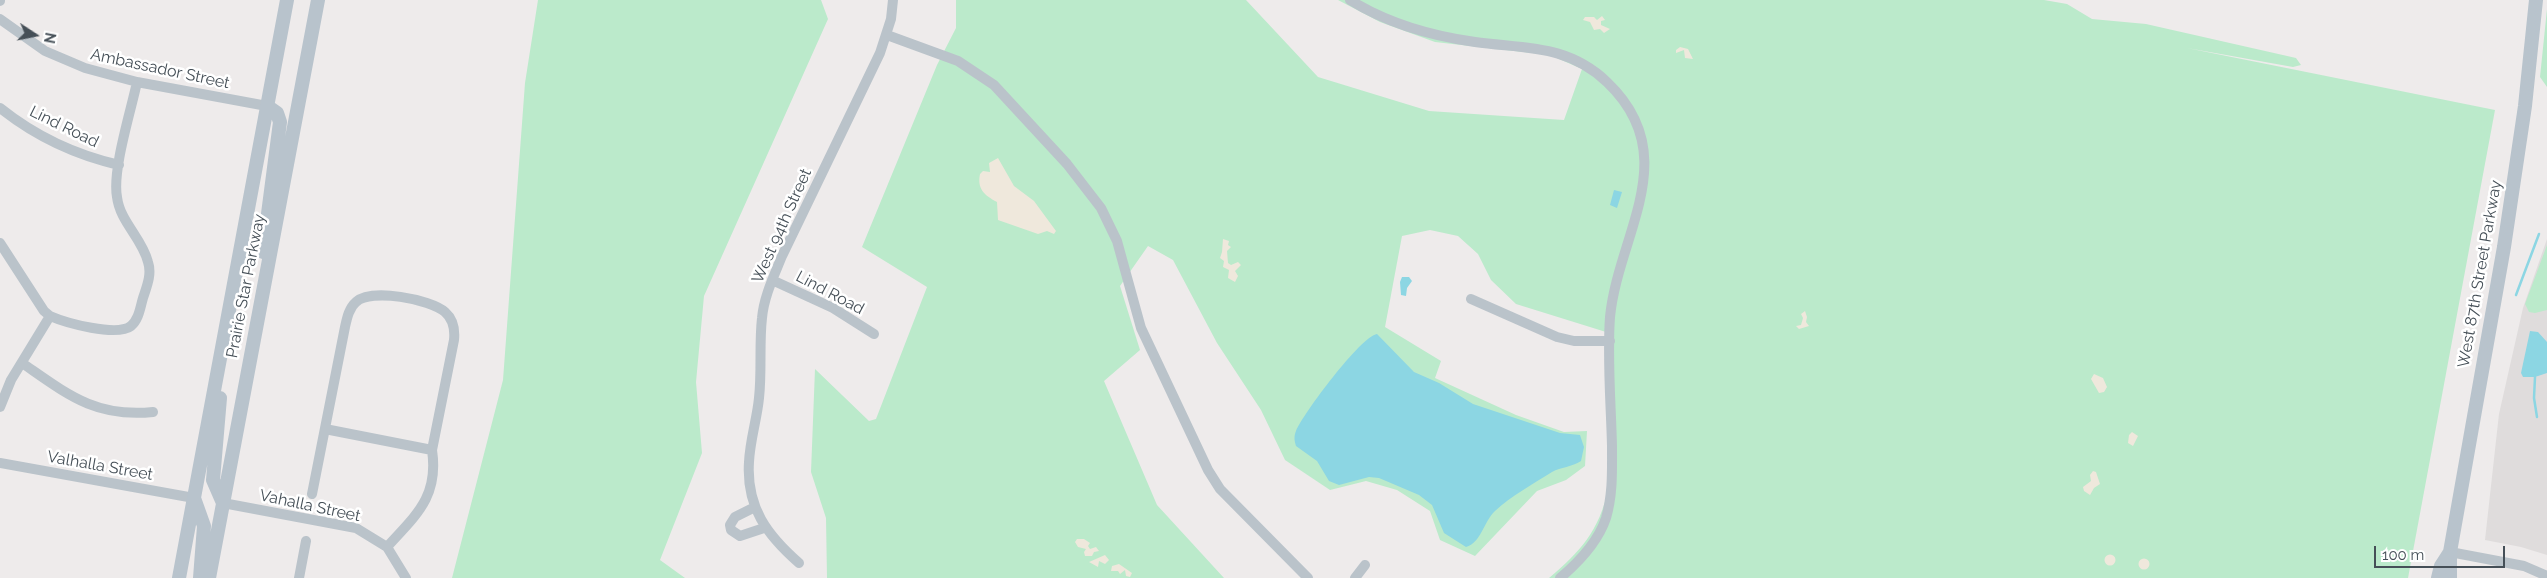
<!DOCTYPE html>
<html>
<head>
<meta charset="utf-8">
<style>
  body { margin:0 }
  #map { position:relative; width:2547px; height:578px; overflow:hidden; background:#eeebeb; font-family:Raleway,sans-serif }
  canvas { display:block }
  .north { position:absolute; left:10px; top:10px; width:50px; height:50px; -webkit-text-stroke:4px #fff; paint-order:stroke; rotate:101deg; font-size:14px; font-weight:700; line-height:20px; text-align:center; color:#454f57 }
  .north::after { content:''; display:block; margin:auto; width:18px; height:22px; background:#454f57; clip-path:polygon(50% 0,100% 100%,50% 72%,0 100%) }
  .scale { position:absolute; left:2374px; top:546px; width:131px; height:22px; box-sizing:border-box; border:2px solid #454f57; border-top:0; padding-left:6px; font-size:15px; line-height:18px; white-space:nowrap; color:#454f57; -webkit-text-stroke:4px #fff; paint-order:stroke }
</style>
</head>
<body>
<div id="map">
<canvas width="2547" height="578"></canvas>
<div class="north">N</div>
<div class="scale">100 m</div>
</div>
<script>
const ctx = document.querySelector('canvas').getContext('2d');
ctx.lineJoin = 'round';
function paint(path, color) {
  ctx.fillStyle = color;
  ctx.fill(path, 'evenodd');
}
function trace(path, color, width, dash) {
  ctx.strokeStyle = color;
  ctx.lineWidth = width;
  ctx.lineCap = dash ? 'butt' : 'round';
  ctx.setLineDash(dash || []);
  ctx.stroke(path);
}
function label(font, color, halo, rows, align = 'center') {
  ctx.font = font + ' Raleway,sans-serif';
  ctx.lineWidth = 5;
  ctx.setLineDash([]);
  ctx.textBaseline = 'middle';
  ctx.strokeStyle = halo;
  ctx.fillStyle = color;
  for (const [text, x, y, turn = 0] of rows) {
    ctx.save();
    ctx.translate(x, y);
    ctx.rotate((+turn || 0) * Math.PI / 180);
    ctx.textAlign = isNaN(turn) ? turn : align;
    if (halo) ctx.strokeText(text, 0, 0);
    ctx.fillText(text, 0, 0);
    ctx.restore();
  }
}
paint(new Path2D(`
  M 2547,239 L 2547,555 L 2521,547 L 2485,540 L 2499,414 L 2523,308 Z`), '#dfdcdc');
paint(new Path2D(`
  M 538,0 L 821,0 L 828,19 L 704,296 L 696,382 L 702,453 L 660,560 L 685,578 L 452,578 L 503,380 L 525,83 Z
  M 956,0 L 1246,0 L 1318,77 L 1429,111 L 1564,120 L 1582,69 L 1550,55 L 1435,42 L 1380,22 L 1338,0 L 2044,0 L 2067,4 L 2092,19 L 2146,24 L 2296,58 L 2301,65 L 2293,67 L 2187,48 L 2495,110 L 2408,578 L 1549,578 C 1580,552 1599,531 1608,490 L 1606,332 L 1516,304 L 1491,280 L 1478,254 L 1458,236 L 1430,230 L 1402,236 L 1385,327 L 1441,361 L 1435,378 L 1516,415 L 1564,432 L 1587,431 L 1585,466 L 1566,480 L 1537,491 L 1475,556 L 1440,540 L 1430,511 L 1397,490 L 1366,481 L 1330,490 L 1285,460 L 1261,410 L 1217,343 L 1173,260 L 1148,246 L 1120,286 L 1140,350 L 1104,381 L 1157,505 L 1224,578 L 827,578 L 826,518 L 811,472 L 815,369 L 869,421 L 876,419 L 927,287 L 862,247 L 937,65 L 956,28 Z
  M 2547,9 L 2547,87 L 2540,77 Z
  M 2547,245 L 2547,310 L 2535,313 L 2529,312 L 2525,304 Z`), '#bbeacb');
paint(new Path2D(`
  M 1602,16 L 1605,20 L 1601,21 L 1601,25 L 1610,29 L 1604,33 L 1600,29 L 1594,30 L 1590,22 L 1583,20 L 1585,17 L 1594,17 L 1597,20 Z
  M 1680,47 L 1688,49 L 1693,59 L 1685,58 L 1684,50 L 1676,53 L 1676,50 Z
  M 998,158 L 1014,186 L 1034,201 L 1056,231 L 1054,234 L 1047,231 L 1038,234 L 998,220 L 997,202 C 984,195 977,189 980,174 L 983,171 L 990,172 L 989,163 Z
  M 1223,239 L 1229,241 L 1228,245 L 1231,247 L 1227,251 L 1228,263 L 1231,265 L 1238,262 L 1241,265 L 1235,271 L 1238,276 L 1235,282 L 1228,278 L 1229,270 L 1223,267 L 1224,261 L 1220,258 L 1222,252 Z
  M 1805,311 L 1807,317 L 1806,322 L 1809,326 L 1799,329 L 1796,326 L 1801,325 L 1803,318 L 1801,314 Z
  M 2094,374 L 2103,378 L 2107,387 L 2104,392 L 2099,393 L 2091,379 Z
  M 2132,432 L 2138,436 L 2133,446 L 2128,443 L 2129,435 Z
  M 2093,471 L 2096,472 L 2100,484 L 2094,488 L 2090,495 L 2084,491 L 2083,487 L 2091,481 L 2090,475 Z
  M 1077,539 L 1084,539 L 1090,543 L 1088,546 L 1090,549 L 1096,547 L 1099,551 L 1094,552 L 1092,556 L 1085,556 L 1084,552 L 1086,549 L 1078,547 L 1075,542 Z
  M2104.5 560a5.5 5.5 0 1 1 11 0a5.5 5.5 0 1 1-11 0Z
  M 1105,555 L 1109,560 L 1105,564 L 1099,561 L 1098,567 L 1089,562 Z
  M2138.5 564a5.5 5.5 0 1 1 11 0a5.5 5.5 0 1 1-11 0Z
  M 1119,564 L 1132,573 L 1130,577 L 1126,576 L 1125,570 L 1120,574 L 1118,571 L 1111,571 L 1112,566 Z`), '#efe8dc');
paint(new Path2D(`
  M 1614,190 L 1622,192 L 1617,208 L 1610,205 Z
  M 1402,277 L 1409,277 L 1412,281 L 1407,288 L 1406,296 L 1401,295 L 1400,282 Z
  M 2530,331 L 2538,332 L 2547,342 L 2547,373 L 2535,377 L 2523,377 L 2521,373 Z
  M 1377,334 L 1414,372 L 1439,383 L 1473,404 L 1560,433 L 1580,435 L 1584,447 L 1581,461 C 1572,467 1561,467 1552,472 C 1533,484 1511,496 1495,511 C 1484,521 1481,543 1466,547 L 1444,533 L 1432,505 L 1419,495 L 1379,478 L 1369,477 L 1339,485 L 1329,481 L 1317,461 L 1296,446 C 1294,440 1294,436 1296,431 C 1303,414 1361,336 1377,334 Z`), '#8cd6e3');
trace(new Path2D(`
  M 2516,295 L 2539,234
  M 2535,377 L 2534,398 L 2537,417`), '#8cd6e3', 2.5);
trace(new Path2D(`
  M 1350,0 C 1387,23 1432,36 1475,42 C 1525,49 1567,44 1607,82 C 1685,156 1618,234 1610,317 C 1607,359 1611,404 1612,446 C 1612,471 1613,494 1606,518 C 1598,542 1579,562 1560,578
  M 0,1 L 0,0
  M 0,19 L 45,51 L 85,68 L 137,82 L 267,106
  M 887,35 L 958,61 L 994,85 L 1067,164 L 1101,208 L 1117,241 L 1141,328 L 1208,470 L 1220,489 L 1308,578
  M 0,108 C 35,136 75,155 119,165
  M 0,243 L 44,311 L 50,316
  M 772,280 L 833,308 L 874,334
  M 1471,299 L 1557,337 L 1574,341 L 1610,341
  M 22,363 C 67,394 95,418 153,412
  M 0,407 L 11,380 L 50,316 C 66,323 117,337 131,326 C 139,319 140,308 143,298 C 147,286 152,274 148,262 C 142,238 120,222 117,197 C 112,170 131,111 137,82
  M 325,429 L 432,450
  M 0,463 L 194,498
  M 312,494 L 345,327 C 347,318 349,308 356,302 C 371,288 430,299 445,312 C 453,319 455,330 454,340 L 432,450 C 439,497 416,515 387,547
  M 223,503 L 356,528 L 387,547 L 406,578
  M 755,507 L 735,517 L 730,525 L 731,530 L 740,536 L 764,528
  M 2450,552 L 2524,566 L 2547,576
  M 799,563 C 767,535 746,507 749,462 C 750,440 757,419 759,398 C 762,371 759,344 762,318 C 764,296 774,276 782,256 L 880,53 L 891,19 L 893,0
  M 299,578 L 306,541
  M 1355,578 L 1365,565`), '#bac3ca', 10);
trace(new Path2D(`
  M 263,252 L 280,122 L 277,113 L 267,106
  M 220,398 L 213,480 L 223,503
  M 194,498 L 204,526 L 200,578
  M 179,578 L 287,0
  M 209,578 L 318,0
  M 2438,578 L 2441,566 L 2450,552
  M 2450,578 L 2450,552 L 2504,247 L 2525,106 L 2536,0`), '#b8c3cc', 14);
label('16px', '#454f57', '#fff', [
  ["Ambassador Street",160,69,12],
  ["Lind Road",64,127,26],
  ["West 94th Street",782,226,-66],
  ["West 87th Street Parkway",2480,274,-80],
  ["Prairie Star Parkway",246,286,-79],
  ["Lind Road",830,293,28],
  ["Valhalla Street",100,466,10],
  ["Vahalla Street",310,506,12]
]);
</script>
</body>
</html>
